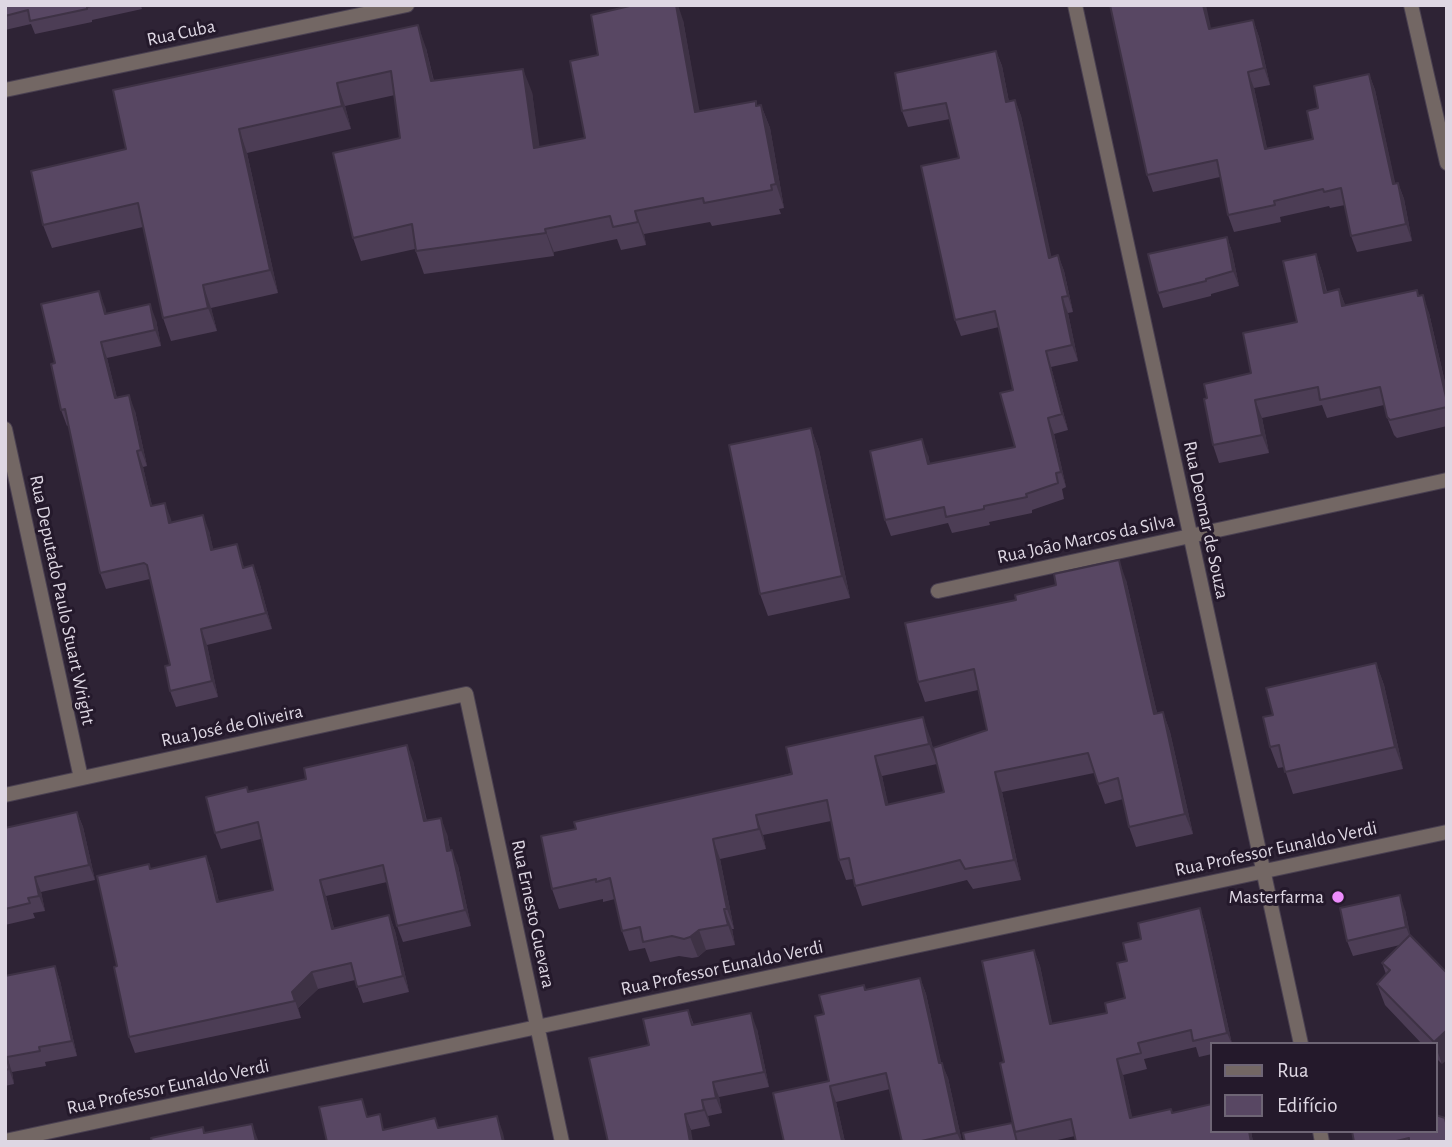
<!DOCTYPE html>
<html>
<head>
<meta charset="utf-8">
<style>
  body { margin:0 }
  #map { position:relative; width:1452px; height:1147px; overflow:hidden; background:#2e2335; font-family:"Alegreya Sans",sans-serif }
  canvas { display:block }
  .frame { position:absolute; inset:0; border:7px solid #ded7e3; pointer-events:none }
  .legend { position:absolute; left:1210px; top:1042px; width:228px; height:91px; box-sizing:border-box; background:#24192b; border:2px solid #6e6575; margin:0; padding:9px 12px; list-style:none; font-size:21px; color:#ded7e3 }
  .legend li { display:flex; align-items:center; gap:14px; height:35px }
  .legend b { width:35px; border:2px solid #6e6575 }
</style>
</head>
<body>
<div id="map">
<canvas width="1452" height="1147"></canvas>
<div class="frame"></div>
<ul class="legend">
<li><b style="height:9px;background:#736764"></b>Rua</li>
<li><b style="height:19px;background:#584763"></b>Edifício</li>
</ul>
</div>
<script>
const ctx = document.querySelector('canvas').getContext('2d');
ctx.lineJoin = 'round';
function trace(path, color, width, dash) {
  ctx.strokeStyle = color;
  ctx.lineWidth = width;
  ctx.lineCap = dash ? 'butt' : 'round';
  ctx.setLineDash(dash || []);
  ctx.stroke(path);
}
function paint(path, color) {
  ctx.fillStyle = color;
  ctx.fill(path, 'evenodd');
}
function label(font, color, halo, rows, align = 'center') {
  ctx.font = font + ' "Alegreya Sans",sans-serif';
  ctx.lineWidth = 6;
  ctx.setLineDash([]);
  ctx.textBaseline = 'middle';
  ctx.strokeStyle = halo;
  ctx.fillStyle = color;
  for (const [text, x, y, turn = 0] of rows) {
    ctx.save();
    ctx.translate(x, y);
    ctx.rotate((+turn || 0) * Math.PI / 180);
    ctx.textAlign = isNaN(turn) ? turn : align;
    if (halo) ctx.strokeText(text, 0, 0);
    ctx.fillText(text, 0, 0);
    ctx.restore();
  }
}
const street = new Path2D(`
  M 1075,5 L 1301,1044
  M 1411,5 L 1447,163
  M 5,90 L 407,5
  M 5,429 L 81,778
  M 938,591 L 1447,480
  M 5,795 L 466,694 L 562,1142
  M 1320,1131 L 1322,1142
  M 5,1141 L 1447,832`);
trace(street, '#4a4051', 16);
trace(street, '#736764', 14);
paint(new Path2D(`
  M 5,5 L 143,5 L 141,6 L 142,9 L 92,20 L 92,22 L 35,34 L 31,24 L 5,30 Z
  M 683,20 L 699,111 L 761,105 L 770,128 L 784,208 L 779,209 L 781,214 L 712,226 L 710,222 L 644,234 L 646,245 L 621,250 L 617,239 L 554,252 L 554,256 L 424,274 L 415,249 L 361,261 L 353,238 L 400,138 L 395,95 L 345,106 L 351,129 L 247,153 L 278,293 L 211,308 L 217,331 L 171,341 L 163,318 L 143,227 L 52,248 L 43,225 L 126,149 L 426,48 L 434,81 L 532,92 L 539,147 L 585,138 L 598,55 Z
  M 1253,20 L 1259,37 L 1270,85 L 1254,88 L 1267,149 L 1313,139 L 1318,108 L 1369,74 L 1375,90 L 1395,184 L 1398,183 L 1404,199 L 1412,241 L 1357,252 L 1351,236 L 1345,205 L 1330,208 L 1329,206 L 1280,217 L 1281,222 L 1234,232 L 1228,215 L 1220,177 L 1153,192 L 1147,175 L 1211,29 Z
  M 996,51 L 1002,66 L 1009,102 L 1015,100 L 1021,116 L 1051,257 L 1058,255 L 1064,271 L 1073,312 L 1068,313 L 1078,361 L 1051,367 L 1068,430 L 1054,434 L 1066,487 L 1062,489 L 1064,499 L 1032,510 L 1032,513 L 989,522 L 990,525 L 952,533 L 948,523 L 891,536 L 885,520 L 928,455 L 930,464 L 1015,447 L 1013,390 L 999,327 L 961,336 L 955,320 L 959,158 L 950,119 L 908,127 L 902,111 Z
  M 1227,237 L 1232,252 L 1239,286 L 1211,294 L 1211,296 L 1163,308 L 1158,293 Z
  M 1316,254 L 1322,272 L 1327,292 L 1339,289 L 1345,305 L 1420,296 L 1429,313 L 1447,391 L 1447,426 L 1397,438 L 1394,435 L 1387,417 L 1384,405 L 1327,418 L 1322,405 L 1262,418 L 1269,453 L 1219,463 L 1213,445 L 1207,398 L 1251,373 L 1297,322 Z
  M 105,307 L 106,314 L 156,320 L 161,346 L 107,358 L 117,398 L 135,411 L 147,466 L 143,467 L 152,506 L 165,503 L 171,522 L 209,531 L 213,549 L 237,544 L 244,568 L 253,565 L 259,581 L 272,629 L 207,645 L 218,697 L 176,707 L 170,691 L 170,665 L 150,579 L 106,589 L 100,573 L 69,425 L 67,426 L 61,410 L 55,363 Z
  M 811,428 L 819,450 L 850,598 L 768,616 L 760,594 Z
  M 1126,580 L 1157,713 L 1163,712 L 1170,732 L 1193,834 L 1136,847 L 1129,827 L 1123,799 L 1105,804 L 1094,773 L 1002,792 L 1021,880 L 973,889 L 967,880 L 862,906 L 853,879 L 846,880 L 839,860 L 831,821 L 763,835 L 766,849 L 720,859 L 734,929 L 732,929 L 735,945 L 706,950 L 698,957 L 692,958 L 679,956 L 650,962 L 645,948 L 629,951 L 622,931 L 615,899 L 603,902 L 603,899 L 559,909 L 552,889 L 576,829 L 930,737 L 937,764 L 882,776 L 888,805 L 944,792 L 987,730 L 978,690 L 925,702 L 918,682 Z
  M 1376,663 L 1384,685 L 1403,769 L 1293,794 L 1284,767 L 1278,768 L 1270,747 L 1273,715 Z
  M 413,761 L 427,821 L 447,834 L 450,850 L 458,866 L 471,926 L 403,942 L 397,926 L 387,882 L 326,896 L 334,928 L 389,915 L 395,931 L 409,992 L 363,1003 L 355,980 L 318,989 L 298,1008 L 301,1018 L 135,1053 L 129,1037 L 117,966 L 150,869 L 206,856 L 212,872 L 219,902 L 273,890 L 261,839 L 221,849 L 215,833 L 248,791 Z
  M 77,812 L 83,827 L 95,880 L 41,892 L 45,911 L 33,913 L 35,918 L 5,925 L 5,828 Z
  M 1200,908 L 1205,924 L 1232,1044 L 1212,1044 L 1212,1054 L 1199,1057 L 1196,1047 L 1144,1059 L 1147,1069 L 1123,1075 L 1132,1118 L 1173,1113 L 1251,1131 L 1253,1142 L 1076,1142 L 1075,1136 L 1049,1142 L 965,1142 L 1012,1123 L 1004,1062 L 1034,950 L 1040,966 L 1052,1024 L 1107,1013 L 1125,998 L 1127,961 L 1141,939 Z
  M 1405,910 L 1410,935 L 1442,1064 L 1436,1058 L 1436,1044 L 1422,1044 L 1385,1005 L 1377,984 L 1386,974 L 1382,963 L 1400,945 L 1353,956 L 1347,941 Z
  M 55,966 L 60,981 L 77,1056 L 45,1062 L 46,1066 L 12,1072 L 14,1084 L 5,1086 L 5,976 Z
  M 920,978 L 926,994 L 941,1063 L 948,1078 L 962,1142 L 902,1142 L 890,1089 L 836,1102 L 845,1142 L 784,1142 L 829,1081 L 824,1014 L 864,985 L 866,990 Z
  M 688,1010 L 694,1025 L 757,1029 L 769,1087 L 719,1097 L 722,1113 L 708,1116 L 710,1126 L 691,1130 L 649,1045 Z
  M 1352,1131 L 1447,1142 L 1354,1142 Z`), '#4c3d55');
paint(new Path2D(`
  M 676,5 L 678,5 L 683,20 L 704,135 L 695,112 Z
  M 1203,5 L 1206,5 L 1215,46 L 1209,29 Z
  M 1253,20 L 1259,37 L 1270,85 L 1264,68 Z
  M 418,25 L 426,48 L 439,105 L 431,81 Z
  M 996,51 L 1002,66 L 1012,118 L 1006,102 Z
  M 523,69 L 532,92 L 543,171 L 534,148 Z
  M 1248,72 L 1254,88 L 1271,166 L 1265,149 Z
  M 1369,74 L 1375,90 L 1399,200 L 1393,184 Z
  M 337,83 L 345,106 L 351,129 L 342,106 Z
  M 1015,100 L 1021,116 L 1055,273 L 1049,258 Z
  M 761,105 L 770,128 L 784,208 L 776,184 Z
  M 239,129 L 247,153 L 278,293 L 270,270 Z
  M 1398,183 L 1404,199 L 1412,241 L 1406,224 Z
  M 635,211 L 644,234 L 646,245 L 638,222 Z
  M 545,229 L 554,252 L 554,256 L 546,233 Z
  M 1227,237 L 1232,252 L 1239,286 L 1233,271 Z
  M 1316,254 L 1322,272 L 1330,310 L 1324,293 Z
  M 1058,255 L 1064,271 L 1073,312 L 1068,296 Z
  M 203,285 L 211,308 L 217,331 L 208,308 Z
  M 1339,289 L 1346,307 L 1342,306 Z
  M 99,291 L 105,307 L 111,330 L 105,314 Z
  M 1423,295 L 1429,313 L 1447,391 L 1447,402 Z
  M 1062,297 L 1068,313 L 1078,361 L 1072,345 Z
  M 150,304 L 156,320 L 161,346 L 155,330 Z
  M 101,342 L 107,358 L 121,414 L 115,398 Z
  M 1046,351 L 1051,367 L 1068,430 L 1062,414 Z
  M 129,395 L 135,411 L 147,466 L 141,450 Z
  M 1255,400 L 1262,418 L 1269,453 L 1262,435 Z
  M 1048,418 L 1054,434 L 1066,487 L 1061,472 Z
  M 811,428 L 819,450 L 850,598 L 842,576 Z
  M 922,439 L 928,455 L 934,480 L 928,464 Z
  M 137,451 L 143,467 L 156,522 L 151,506 Z
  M 165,503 L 171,519 L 175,539 L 169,523 Z
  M 203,515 L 209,531 L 217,566 L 211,550 Z
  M 1119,560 L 1126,580 L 1162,734 L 1154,714 Z
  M 253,565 L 259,581 L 272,629 L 266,613 Z
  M 201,629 L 207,645 L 218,697 L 212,681 Z
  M 1376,663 L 1384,685 L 1403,769 L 1395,747 Z
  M 1163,712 L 1170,732 L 1193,834 L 1185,814 Z
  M 923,717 L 930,737 L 937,764 L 929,744 Z
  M 407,745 L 413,761 L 430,837 L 424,821 Z
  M 875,756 L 882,776 L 893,825 L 886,805 Z
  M 995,772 L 1002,792 L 1021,880 L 1014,860 Z
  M 77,812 L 83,827 L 95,880 L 89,865 Z
  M 756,815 L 763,835 L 766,849 L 759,829 Z
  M 441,818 L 447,834 L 453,867 L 447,851 Z
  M 713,839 L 720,859 L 734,929 L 727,909 Z
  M 452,850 L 458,866 L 471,926 L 465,910 Z
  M 206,856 L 212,872 L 223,919 L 217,902 Z
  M 35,877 L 41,892 L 45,911 L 39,896 Z
  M 320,880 L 326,896 L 338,945 L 332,929 Z
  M 1400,895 L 1405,910 L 1412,942 L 1406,927 Z
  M 1200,908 L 1205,924 L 1232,1044 L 1227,1033 Z
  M 724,909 L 732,929 L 735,945 L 728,925 Z
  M 389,915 L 395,931 L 409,992 L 403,976 Z
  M 699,930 L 706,950 L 698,957 L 690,937 Z
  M 1034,950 L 1040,966 L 1056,1040 L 1050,1024 Z
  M 55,966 L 60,981 L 77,1056 L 72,1041 Z
  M 312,972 L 318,989 L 298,1008 L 301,1018 L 292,992 Z
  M 920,978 L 926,994 L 945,1079 L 939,1063 Z
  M 751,1013 L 757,1029 L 769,1087 L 764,1072 Z
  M 1447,1030 L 1447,1060 L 1442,1064 L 1436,1047 L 1436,1044 L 1434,1042 Z
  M 7,1057 L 12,1072 L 14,1084 L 9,1069 Z
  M 1117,1059 L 1123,1075 L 1136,1134 L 1130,1118 Z
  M 942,1063 L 948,1078 L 962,1142 L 961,1142 L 957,1133 Z
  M 713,1082 L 719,1097 L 722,1113 L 716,1098 Z
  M 830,1086 L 836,1102 L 845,1142 L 842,1141 Z
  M 702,1100 L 708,1116 L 710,1126 L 704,1110 Z
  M 685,1114 L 691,1130 L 693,1142 L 690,1142 Z
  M 497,1116 L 503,1133 L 505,1142 L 503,1142 Z
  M 252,1124 L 258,1140 L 259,1142 L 256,1142 Z
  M 1249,1131 L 1251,1131 L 1253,1142 L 1251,1142 Z`), '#3e3245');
const building = new Path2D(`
  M 5,5 L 94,5 L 87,7 L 87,9 L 30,21 L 28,10 L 5,16 Z
  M 634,5 L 676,5 L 695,112 L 756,101 L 756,106 L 761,105 L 776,184 L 771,185 L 772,190 L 704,203 L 703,198 L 635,211 L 638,222 L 613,227 L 610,216 L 545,229 L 546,233 L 416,251 L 412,224 L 353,238 L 333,153 L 400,138 L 391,71 L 337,83 L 342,106 L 239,129 L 270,270 L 203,285 L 208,308 L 163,318 L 138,203 L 43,225 L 31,171 L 126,149 L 113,90 L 418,25 L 431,81 L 523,69 L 534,148 L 585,138 L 570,61 L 598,55 L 591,15 Z
  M 1110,5 L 1203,5 L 1209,29 L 1253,20 L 1264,68 L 1248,72 L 1265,149 L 1313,139 L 1307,111 L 1318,108 L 1314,86 L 1369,74 L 1393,184 L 1398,183 L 1406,224 L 1351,236 L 1341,188 L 1324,192 L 1323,189 L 1274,201 L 1275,205 L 1228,215 L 1217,160 L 1147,175 Z
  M 996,51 L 1006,102 L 1015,100 L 1049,258 L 1058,255 L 1068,296 L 1062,297 L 1072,345 L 1046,351 L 1062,414 L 1048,418 L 1061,472 L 1056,473 L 1058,483 L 1026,494 L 1027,497 L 984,506 L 984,509 L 946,517 L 944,507 L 885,520 L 870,451 L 922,439 L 928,464 L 1015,447 L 1000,393 L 1013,390 L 995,311 L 955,320 L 921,166 L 959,158 L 946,103 L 902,111 L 895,73 Z
  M 1227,237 L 1233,271 L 1206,279 L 1206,281 L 1158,293 L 1148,254 Z
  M 1316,254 L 1324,293 L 1339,289 L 1342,306 L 1417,290 L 1418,296 L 1423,295 L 1447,402 L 1447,407 L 1390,420 L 1387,417 L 1380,387 L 1320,400 L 1318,387 L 1255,400 L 1262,435 L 1213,445 L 1204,399 L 1207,398 L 1204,384 L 1251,373 L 1243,333 L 1297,322 L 1283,261 Z
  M 99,291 L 105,314 L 150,304 L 155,330 L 101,342 L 115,398 L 129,395 L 141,450 L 137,451 L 151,506 L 165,503 L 169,523 L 203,515 L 211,550 L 237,544 L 243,568 L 253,565 L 266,613 L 201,629 L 212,681 L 170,691 L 165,666 L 170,665 L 147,565 L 144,563 L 100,573 L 65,409 L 61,410 L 51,364 L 55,363 L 41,304 Z
  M 811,428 L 842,576 L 760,594 L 729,445 Z
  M 1119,560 L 1154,714 L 1163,712 L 1185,814 L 1129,827 L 1118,778 L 1098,784 L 1088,753 L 995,772 L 1014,860 L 965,869 L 960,860 L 855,886 L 849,858 L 839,860 L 827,800 L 756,815 L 759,829 L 713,839 L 727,909 L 724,909 L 728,925 L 699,930 L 690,937 L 684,939 L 672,936 L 643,942 L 640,927 L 622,931 L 610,878 L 596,882 L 596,879 L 552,889 L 541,836 L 576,829 L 574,822 L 792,774 L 786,747 L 923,717 L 929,744 L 875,756 L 886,805 L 944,792 L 933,748 L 987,730 L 974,669 L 918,682 L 905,623 L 1016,600 L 1015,595 L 1056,585 L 1054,574 Z
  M 1376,663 L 1395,747 L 1285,772 L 1279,745 L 1270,747 L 1263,717 L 1273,715 L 1266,688 Z
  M 407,745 L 424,821 L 441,818 L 447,851 L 452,850 L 465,910 L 397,926 L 383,865 L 320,880 L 332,929 L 389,915 L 403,976 L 357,987 L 351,963 L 312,972 L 292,992 L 295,1001 L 129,1037 L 114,967 L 117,966 L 97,876 L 149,864 L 150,869 L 206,856 L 217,902 L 273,890 L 258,822 L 215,833 L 206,797 L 247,787 L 248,792 L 306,779 L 304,768 Z
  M 77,812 L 89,865 L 35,877 L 39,896 L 28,898 L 30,903 L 5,909 L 5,828 Z
  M 1400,895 L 1406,927 L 1347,941 L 1340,908 Z
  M 1200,908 L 1227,1033 L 1193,1041 L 1191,1030 L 1138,1043 L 1141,1053 L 1117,1059 L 1130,1118 L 1171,1109 L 1172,1113 L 1212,1104 L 1212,1131 L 1249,1131 L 1251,1142 L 1076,1142 L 1071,1119 L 1015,1132 L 1000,1063 L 1004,1062 L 982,961 L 1034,950 L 1050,1024 L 1107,1013 L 1105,1003 L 1125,998 L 1117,963 L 1127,961 L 1123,943 L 1141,939 L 1138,923 Z
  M 1410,935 L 1447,973 L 1447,1030 L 1434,1042 L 1377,984 L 1390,970 L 1382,963 Z
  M 55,966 L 72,1041 L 39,1047 L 40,1051 L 7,1057 L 9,1069 L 5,1070 L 5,976 Z
  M 920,978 L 939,1063 L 942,1063 L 957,1133 L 917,1142 L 902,1142 L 886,1073 L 830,1086 L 842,1141 L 784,1142 L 773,1093 L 829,1081 L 815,1016 L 824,1014 L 819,995 L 864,985 L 865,990 Z
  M 688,1010 L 692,1025 L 751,1013 L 764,1072 L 713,1082 L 716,1098 L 702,1100 L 704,1110 L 685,1114 L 690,1142 L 608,1142 L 589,1058 L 649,1045 L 643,1019 Z
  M 362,1099 L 367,1117 L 380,1114 L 383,1130 L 435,1118 L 438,1128 L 497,1116 L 503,1142 L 327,1142 L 319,1107 Z
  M 1436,1115 L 1445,1118 L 1447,1127 L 1447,1142 L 1409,1142 L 1409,1138 L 1392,1142 L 1354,1142 L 1352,1131 L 1436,1131 Z
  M 1012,1123 L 1017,1142 L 965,1142 L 963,1133 Z
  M 252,1124 L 256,1142 L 152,1142 L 151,1138 L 203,1127 L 204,1133 Z`);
paint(building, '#584763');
trace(building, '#3e3245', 2);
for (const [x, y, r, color] of [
  [1338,897,7,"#ec8cfb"]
]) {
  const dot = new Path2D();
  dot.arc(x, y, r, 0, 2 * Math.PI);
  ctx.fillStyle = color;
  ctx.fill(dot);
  trace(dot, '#24192b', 2.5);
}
label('19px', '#ded7e3', '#24192b', [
  ["Rua Cuba",181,33,-12],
  ["Rua Deomar de Souza",1206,520,78],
  ["Rua João Marcos da Silva",1086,539,-12],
  ["Rua Deputado Paulo Stuart Wright",62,600,78],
  ["Rua José de Oliveira",232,726,-12],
  ["Rua Professor Eunaldo Verdi",1276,849,-12],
  ["Rua Ernesto Guevara",533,914,78],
  ["Rua Professor Eunaldo Verdi",722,968,-12],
  ["Rua Professor Eunaldo Verdi",168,1087,-12]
]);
label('19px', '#ded7e3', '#24192b', [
  ["Masterfarma",1324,897]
], 'right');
</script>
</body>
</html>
